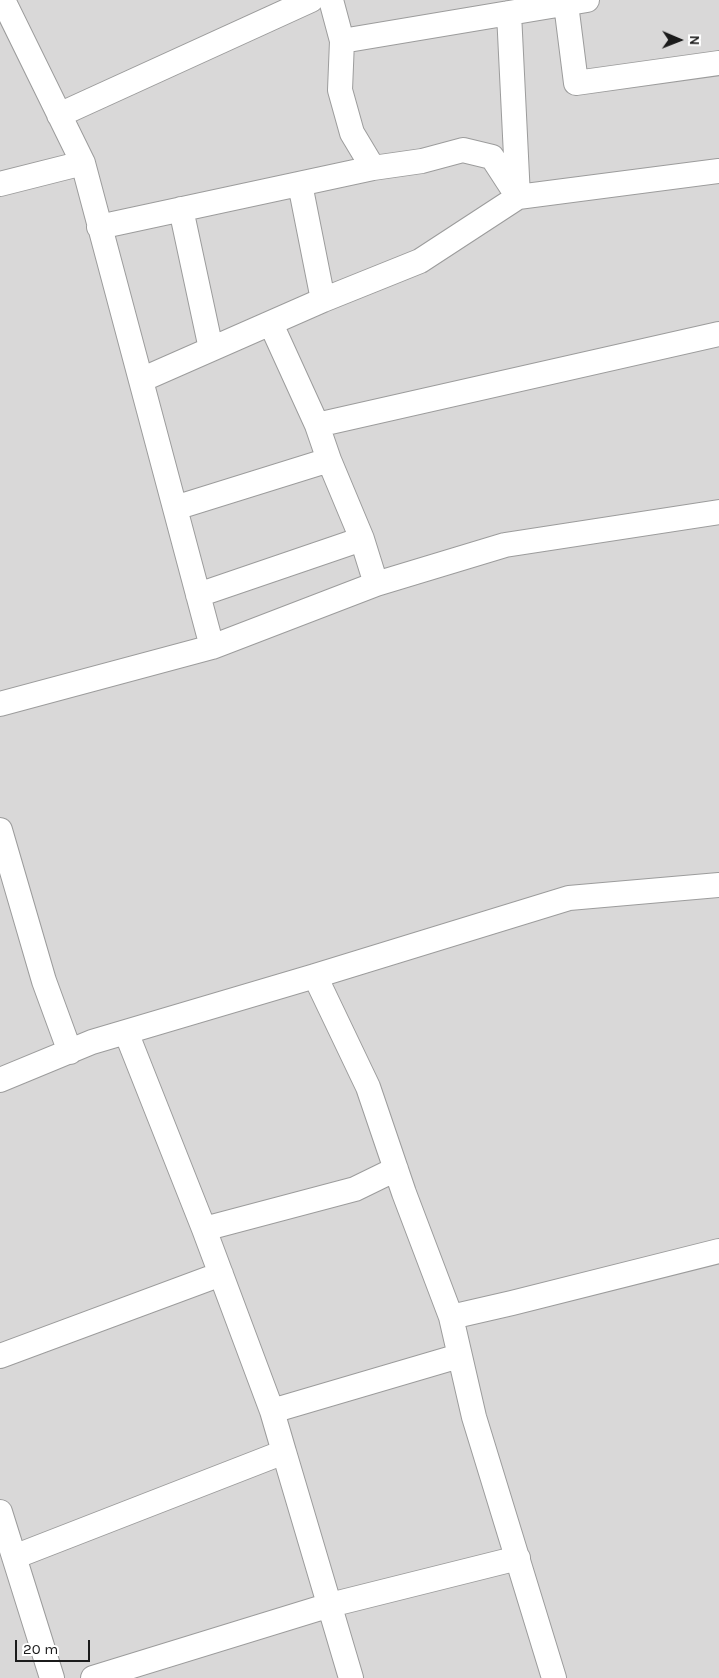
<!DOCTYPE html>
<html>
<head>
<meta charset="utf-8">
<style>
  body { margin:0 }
  #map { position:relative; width:719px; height:1678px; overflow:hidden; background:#ebe8e2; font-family:Karla,sans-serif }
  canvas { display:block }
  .north { position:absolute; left:654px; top:15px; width:50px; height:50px; -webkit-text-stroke:4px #fff; paint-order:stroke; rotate:91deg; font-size:14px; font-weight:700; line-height:20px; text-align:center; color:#1b1b1b }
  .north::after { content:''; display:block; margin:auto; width:18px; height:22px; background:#1b1b1b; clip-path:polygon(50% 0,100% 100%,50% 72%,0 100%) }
  .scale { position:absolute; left:15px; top:1640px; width:75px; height:22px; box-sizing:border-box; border:2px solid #1b1b1b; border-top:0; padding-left:6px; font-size:15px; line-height:18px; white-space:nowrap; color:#1b1b1b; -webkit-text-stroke:4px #fff; paint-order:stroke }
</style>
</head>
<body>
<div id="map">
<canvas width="719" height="1678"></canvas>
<div class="north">N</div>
<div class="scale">20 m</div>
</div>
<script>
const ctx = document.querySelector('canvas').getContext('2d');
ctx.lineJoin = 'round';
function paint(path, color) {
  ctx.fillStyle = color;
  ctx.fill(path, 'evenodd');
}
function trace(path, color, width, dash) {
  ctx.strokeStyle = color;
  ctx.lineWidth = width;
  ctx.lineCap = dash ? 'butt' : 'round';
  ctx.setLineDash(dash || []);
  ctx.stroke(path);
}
paint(new Path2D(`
  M 0,0 L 719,0 L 719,1678 L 0,1678 Z`), '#d9d8d8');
const minor = new Path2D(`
  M 3,0 L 83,163 L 212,647
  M 331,0 L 342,41 L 587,0
  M 566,4 L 576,83 L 719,63
  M 342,41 L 340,90 L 352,133 L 373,168 L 422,161 L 463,150 L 492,157 L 518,197 L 719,171
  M 59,115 L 311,0
  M 0,184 L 83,163
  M 300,184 L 323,300
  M 181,209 L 211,349
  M 99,227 L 373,168
  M 271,324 L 317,425 L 719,334
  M 141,380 L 323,300 L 420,261 L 518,197 L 509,13
  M 329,460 L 362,539
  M 175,508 L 329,460 L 317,425
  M 198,595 L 362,539 L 376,584
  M 0,704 L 212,647 L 376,584 L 505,545 L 719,512
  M 0,830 L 44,981 L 70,1052
  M 126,1032 L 204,1229 L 355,1189 L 396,1169
  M 0,1080 L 92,1042 L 315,976
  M 451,1317 L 512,1303 L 719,1251
  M 0,1356 L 221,1274
  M 272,1411 L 459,1356
  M 284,1452 L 351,1678
  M 0,1512 L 52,1678
  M 14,1557 L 284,1452 L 272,1411 L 204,1229
  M 93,1678 L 330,1605 L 518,1558
  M 554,1678 L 474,1417 L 451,1317 L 404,1193 L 368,1087 L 315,976 L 569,898 L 719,885`);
trace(minor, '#9c9c9c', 26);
trace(minor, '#fff', 24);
</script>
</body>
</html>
